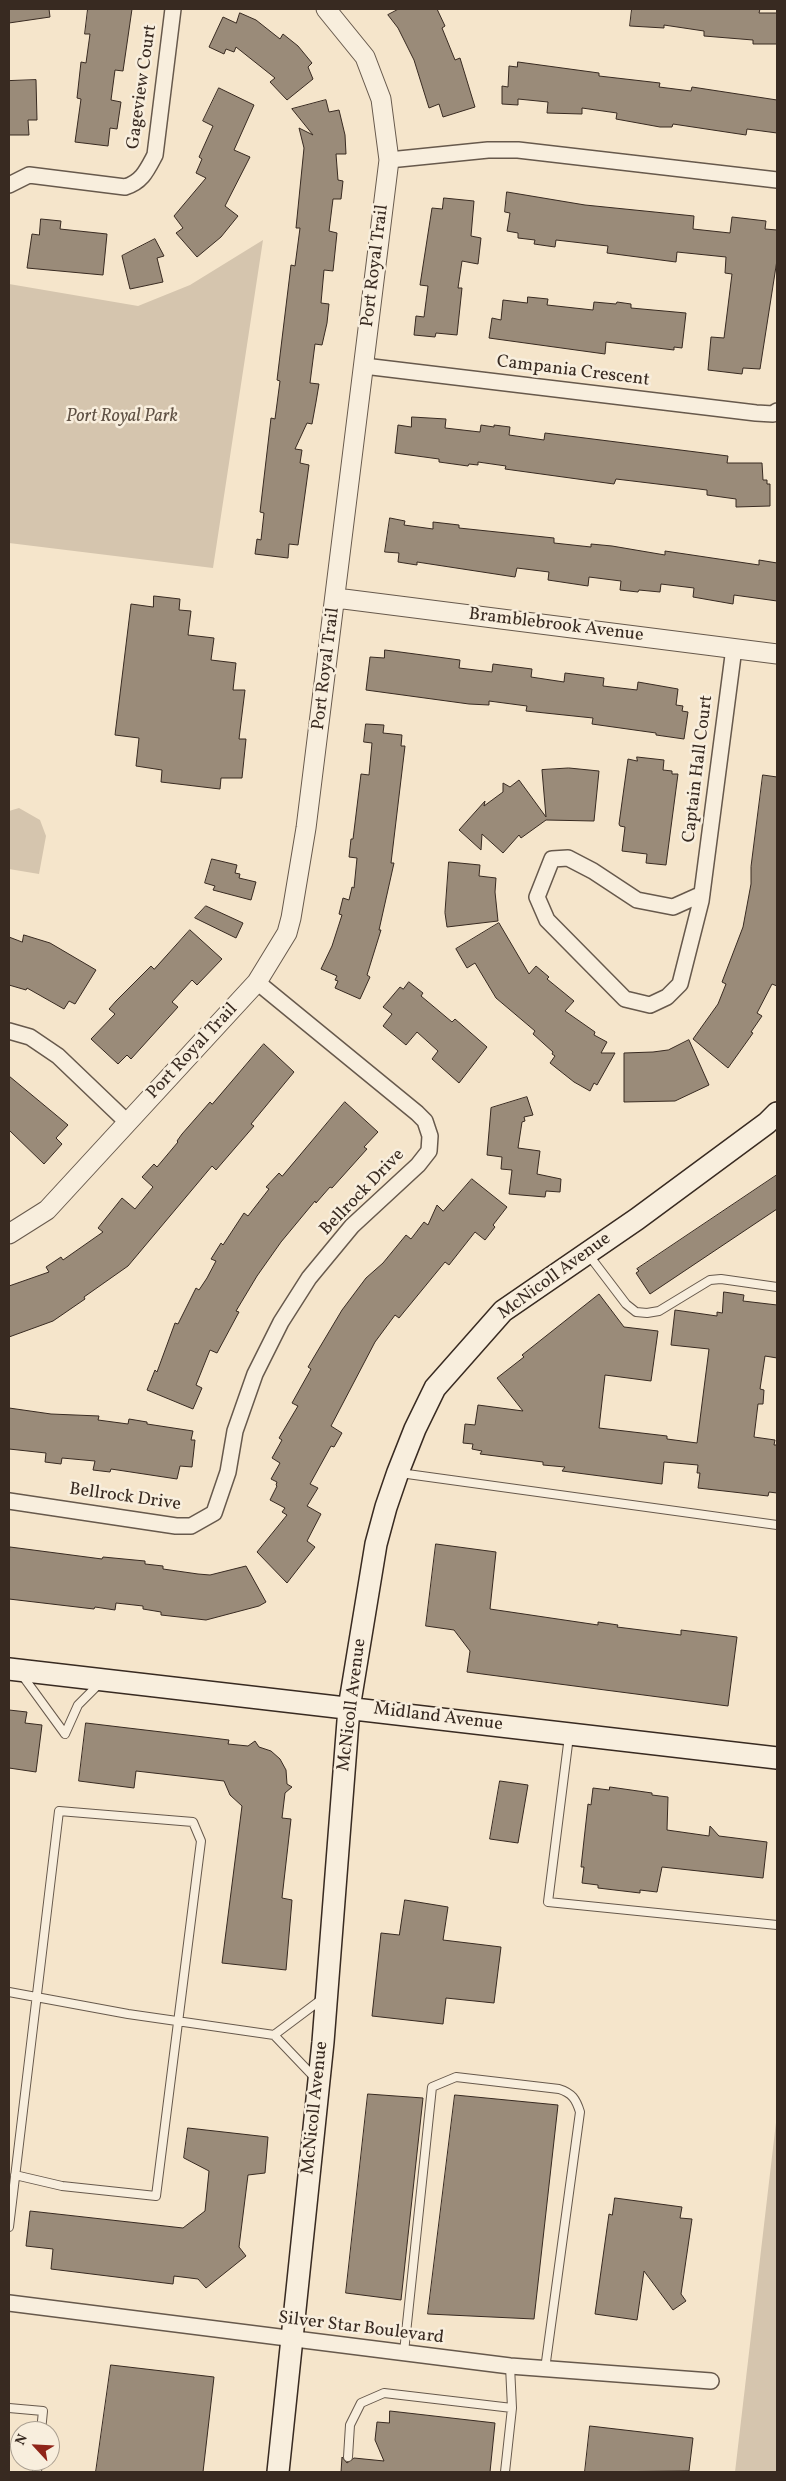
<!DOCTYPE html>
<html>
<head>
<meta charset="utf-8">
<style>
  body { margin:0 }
  #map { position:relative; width:786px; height:2481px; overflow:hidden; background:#f5e5cb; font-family:Vollkorn,serif }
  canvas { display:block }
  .frame { position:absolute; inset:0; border:10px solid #382a21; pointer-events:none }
  .north { position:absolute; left:10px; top:2421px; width:50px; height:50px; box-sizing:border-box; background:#f8eedd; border:1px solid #aba092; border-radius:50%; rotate:295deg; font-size:14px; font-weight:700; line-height:20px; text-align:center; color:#382a21 }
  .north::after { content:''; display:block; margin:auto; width:18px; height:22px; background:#8f2418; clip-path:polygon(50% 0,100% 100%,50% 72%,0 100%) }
</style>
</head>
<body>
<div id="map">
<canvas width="786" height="2481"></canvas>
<div class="frame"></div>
<div class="north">N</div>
</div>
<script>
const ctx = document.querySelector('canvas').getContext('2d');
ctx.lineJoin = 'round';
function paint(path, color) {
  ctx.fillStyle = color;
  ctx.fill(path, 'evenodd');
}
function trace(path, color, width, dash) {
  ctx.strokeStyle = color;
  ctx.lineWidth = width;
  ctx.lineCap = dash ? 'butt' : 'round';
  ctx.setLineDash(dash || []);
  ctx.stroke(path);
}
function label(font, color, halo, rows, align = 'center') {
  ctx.font = font + ' Vollkorn,serif';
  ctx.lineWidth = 5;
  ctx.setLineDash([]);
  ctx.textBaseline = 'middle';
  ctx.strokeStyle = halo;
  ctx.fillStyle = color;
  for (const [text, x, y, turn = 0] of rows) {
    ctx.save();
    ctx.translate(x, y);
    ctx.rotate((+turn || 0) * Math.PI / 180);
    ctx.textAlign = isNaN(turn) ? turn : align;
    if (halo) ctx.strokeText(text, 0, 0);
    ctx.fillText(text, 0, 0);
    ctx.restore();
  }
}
paint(new Path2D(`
  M 263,240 L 213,568 L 9,543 L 9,284 L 138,306 L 190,285 Z
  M 19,808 L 40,820 L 46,836 L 39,874 L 9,869 L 9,811 Z
  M 777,2114 L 777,2472 L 735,2472 Z`), '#d5c5ae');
const building = new Path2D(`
  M 9,9 L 49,9 L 50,17 L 9,23 Z
  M 88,9 L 132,9 L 123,71 L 115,70 L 111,100 L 121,102 L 117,129 L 110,128 L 108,146 L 75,142 L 81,99 L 77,98 L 81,62 L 86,63 L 90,34 L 85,34 Z
  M 399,9 L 437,9 L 445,26 L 442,28 L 455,60 L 460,58 L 475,107 L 443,117 L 439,104 L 429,108 L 414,60 L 398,28 L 388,15 Z
  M 632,9 L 760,9 L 759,13 L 777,13 L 777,44 L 753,44 L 753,40 L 704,36 L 704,31 L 664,25 L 664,28 L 630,26 Z
  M 240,13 L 256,20 L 280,39 L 283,34 L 298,46 L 312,63 L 308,67 L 313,79 L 287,100 L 270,82 L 275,78 L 236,47 L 234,52 L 226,49 L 224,54 L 209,47 L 223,17 L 236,23 Z
  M 518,62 L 599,73 L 599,76 L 660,83 L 659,87 L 691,91 L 692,87 L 777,100 L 777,133 L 747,129 L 746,135 L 673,124 L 672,127 L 660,127 L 616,119 L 617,113 L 582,108 L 582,114 L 547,113 L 548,102 L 518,99 L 518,105 L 502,104 L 502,86 L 508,87 L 509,66 L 517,67 Z
  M 36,80 L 37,120 L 28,120 L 29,135 L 9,135 L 9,81 Z
  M 219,88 L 254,105 L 234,150 L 250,157 L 225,206 L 238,216 L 221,237 L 197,257 L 176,233 L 183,228 L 174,216 L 206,178 L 196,173 L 202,159 L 199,157 L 213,126 L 203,121 Z
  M 326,100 L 329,112 L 339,110 L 345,135 L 346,154 L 336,154 L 338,180 L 343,181 L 341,199 L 333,199 L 329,231 L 337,233 L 333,271 L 324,270 L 321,303 L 329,304 L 327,323 L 322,345 L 315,344 L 310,383 L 319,384 L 316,402 L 312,424 L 307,423 L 295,449 L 302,450 L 300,463 L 309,465 L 298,545 L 289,544 L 288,558 L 255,554 L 257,539 L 261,540 L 264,513 L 260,512 L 271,418 L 275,419 L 280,381 L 277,380 L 291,265 L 295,266 L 300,228 L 296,228 L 304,148 L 299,128 L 313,135 L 292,109 Z
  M 507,192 L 585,205 L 694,216 L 693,229 L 730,233 L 732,217 L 766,221 L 765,229 L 777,230 L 777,260 L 760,369 L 743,368 L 742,374 L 708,370 L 711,337 L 724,338 L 732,274 L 725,273 L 726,257 L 677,252 L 676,262 L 607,253 L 608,246 L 556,240 L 555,247 L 534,244 L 535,240 L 518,238 L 518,233 L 507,231 L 510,213 L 505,212 Z
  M 444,198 L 474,201 L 471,236 L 481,238 L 478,264 L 462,261 L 458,288 L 462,288 L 457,335 L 436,333 L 435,337 L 414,335 L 416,316 L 424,317 L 428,286 L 420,285 L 432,208 L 442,209 Z
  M 41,219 L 61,221 L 60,229 L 107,234 L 103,275 L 27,268 L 32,234 L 39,235 Z
  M 155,239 L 164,256 L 157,258 L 163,282 L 130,289 L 122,256 Z
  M 528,297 L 548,299 L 547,305 L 593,310 L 594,302 L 616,304 L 617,302 L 631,304 L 631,308 L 686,313 L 682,348 L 674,347 L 674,350 L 606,342 L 605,354 L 489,338 L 492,318 L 501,320 L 503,300 L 527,303 Z
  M 412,417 L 446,419 L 445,428 L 480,432 L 481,425 L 494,427 L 494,425 L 510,427 L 509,435 L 544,440 L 545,433 L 728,456 L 727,463 L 762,463 L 763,480 L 767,480 L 767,484 L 770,484 L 770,506 L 736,507 L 736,499 L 707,495 L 707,490 L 616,479 L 614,484 L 505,469 L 506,466 L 478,462 L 478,465 L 469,464 L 468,466 L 439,462 L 439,459 L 395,453 L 398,425 L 411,427 Z
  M 390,518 L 405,521 L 404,525 L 433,529 L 433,522 L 459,525 L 459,528 L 554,538 L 554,543 L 591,547 L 591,544 L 612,546 L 665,555 L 665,551 L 759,565 L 759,560 L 777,563 L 777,601 L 734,595 L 733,604 L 693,597 L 694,588 L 661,584 L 660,592 L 639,590 L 638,592 L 620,590 L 621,581 L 589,577 L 588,586 L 548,580 L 549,572 L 517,568 L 515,577 L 417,562 L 417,565 L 398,562 L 399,553 L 385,552 Z
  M 154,596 L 180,599 L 179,610 L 191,611 L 188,635 L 214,638 L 211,660 L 236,663 L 233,690 L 245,690 L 239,739 L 246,739 L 242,778 L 221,778 L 220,789 L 161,782 L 162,770 L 136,766 L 139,738 L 115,735 L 131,604 L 153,607 Z
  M 385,650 L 460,660 L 459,668 L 492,672 L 493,664 L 532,669 L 531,677 L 564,682 L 565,673 L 604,678 L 603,686 L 637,690 L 638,682 L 678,689 L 676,705 L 683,706 L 682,711 L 688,712 L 684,739 L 656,735 L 656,733 L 592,724 L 593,718 L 526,711 L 527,706 L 489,701 L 489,705 L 469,704 L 366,690 L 370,657 L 384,658 Z
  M 366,724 L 384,725 L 383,733 L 402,735 L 401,746 L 405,746 L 391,863 L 394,863 L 379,930 L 381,930 L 367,975 L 370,977 L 360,999 L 335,988 L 338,981 L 335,980 L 337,976 L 321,969 L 332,946 L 342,915 L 339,914 L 343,898 L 349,900 L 352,887 L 354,888 L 357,858 L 349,857 L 351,839 L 353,839 L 361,774 L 369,775 L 372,743 L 364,742 Z
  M 637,757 L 664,760 L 663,770 L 672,771 L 672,774 L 678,774 L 666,865 L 646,863 L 647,854 L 622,851 L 625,827 L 620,826 L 619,824 L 628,759 L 637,761 Z
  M 569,768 L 599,771 L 594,821 L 546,820 L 521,838 L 519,835 L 503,853 L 482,834 L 481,850 L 459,830 L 485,801 L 484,806 L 503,792 L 503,783 L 510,787 L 519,780 L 546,817 L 542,770 Z
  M 763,775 L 777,777 L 777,986 L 772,984 L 757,1013 L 762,1016 L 751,1032 L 753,1033 L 728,1068 L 693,1039 L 718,1004 L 726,984 L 722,982 L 743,927 L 751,884 L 751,867 Z
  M 212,859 L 237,865 L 235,873 L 240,874 L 239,878 L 256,882 L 251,900 L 213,890 L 215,886 L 205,883 Z
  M 449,862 L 480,865 L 479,876 L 496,878 L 495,892 L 498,921 L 447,927 L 445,913 Z
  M 206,906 L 243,923 L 236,938 L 195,918 Z
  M 499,923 L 529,974 L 536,966 L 549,977 L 547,979 L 574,1001 L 565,1011 L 595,1032 L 594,1035 L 607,1042 L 601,1053 L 615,1053 L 597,1085 L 594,1083 L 590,1091 L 574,1082 L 550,1063 L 555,1056 L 552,1054 L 553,1052 L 533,1034 L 535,1031 L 496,998 L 475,963 L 467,968 L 456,949 Z
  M 190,930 L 222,959 L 197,985 L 192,980 L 172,1002 L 178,1007 L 131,1059 L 127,1055 L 118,1064 L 91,1039 L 115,1014 L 109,1009 L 116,1001 L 151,966 L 154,969 Z
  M 24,935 L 50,943 L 96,970 L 75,1004 L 69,1001 L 64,1009 L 27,988 L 26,990 L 9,985 L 9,937 L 22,942 Z
  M 409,982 L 423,993 L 421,996 L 452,1022 L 455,1019 L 487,1047 L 459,1083 L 432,1059 L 438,1051 L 417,1032 L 406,1045 L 383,1026 L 392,1014 L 383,1007 L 400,987 L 403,989 Z
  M 689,1040 L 709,1085 L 675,1101 L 624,1102 L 624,1053 L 653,1052 L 668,1050 Z
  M 264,1044 L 294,1072 L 251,1124 L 254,1126 L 216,1170 L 212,1166 L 128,1266 L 84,1297 L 85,1299 L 53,1321 L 9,1337 L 9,1286 L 49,1272 L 46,1267 L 61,1257 L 63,1260 L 103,1232 L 98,1228 L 122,1198 L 135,1209 L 153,1187 L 142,1177 L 154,1164 L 157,1167 L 178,1142 L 177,1141 L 182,1134 L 210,1102 L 212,1104 Z
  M 9,1076 L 68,1125 L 56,1138 L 62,1144 L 44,1164 L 9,1130 Z
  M 527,1097 L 533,1115 L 524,1117 L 525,1121 L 522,1122 L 518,1148 L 540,1151 L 537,1174 L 561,1179 L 560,1192 L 546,1191 L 545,1197 L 509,1194 L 512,1170 L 501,1169 L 502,1157 L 487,1155 L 491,1108 Z
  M 345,1102 L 378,1132 L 364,1147 L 367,1149 L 332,1188 L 330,1187 L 316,1203 L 315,1201 L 281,1242 L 257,1276 L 236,1311 L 239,1312 L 217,1353 L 210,1350 L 196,1385 L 202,1388 L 193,1409 L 147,1390 L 155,1370 L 157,1372 L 175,1323 L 178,1324 L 196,1288 L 199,1290 L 207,1278 L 216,1261 L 211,1259 L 221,1243 L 223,1245 L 244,1213 L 248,1216 L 269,1189 L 266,1187 L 279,1173 L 282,1176 Z
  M 777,1175 L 777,1209 L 650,1294 L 636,1273 L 639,1271 L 637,1269 Z
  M 472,1179 L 507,1207 L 493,1225 L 495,1227 L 485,1240 L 475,1232 L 449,1265 L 445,1262 L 399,1318 L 395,1315 L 375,1342 L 331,1426 L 342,1433 L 334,1447 L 331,1446 L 310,1484 L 318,1488 L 307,1506 L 321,1514 L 307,1541 L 315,1547 L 287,1583 L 257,1552 L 287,1515 L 282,1512 L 285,1508 L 270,1500 L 277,1486 L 276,1485 L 277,1482 L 271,1479 L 280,1463 L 272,1458 L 282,1440 L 279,1438 L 298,1406 L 292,1403 L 311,1369 L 308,1367 L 342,1310 L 366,1278 L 383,1263 L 406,1235 L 411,1239 L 424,1222 L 428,1225 L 437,1205 L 443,1211 Z
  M 724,1292 L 744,1295 L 743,1301 L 777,1305 L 777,1358 L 765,1356 L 760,1389 L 764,1390 L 763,1404 L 758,1404 L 754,1437 L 775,1440 L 774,1445 L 777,1445 L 777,1493 L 769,1492 L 768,1496 L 698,1488 L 700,1473 L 697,1473 L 698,1465 L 664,1462 L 662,1484 L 562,1471 L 565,1467 L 543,1465 L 543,1462 L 480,1454 L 482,1451 L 472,1449 L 473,1444 L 463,1443 L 465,1424 L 475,1425 L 478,1405 L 523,1411 L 497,1378 L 524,1357 L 522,1355 L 599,1294 L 624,1327 L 658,1331 L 651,1381 L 605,1375 L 599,1428 L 667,1436 L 667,1439 L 697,1443 L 709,1349 L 671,1345 L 675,1310 L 717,1316 L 717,1312 L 722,1313 Z
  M 9,1408 L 51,1414 L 99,1416 L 98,1420 L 128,1424 L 129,1419 L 147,1422 L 147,1424 L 193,1431 L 191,1440 L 195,1440 L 192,1467 L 180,1466 L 177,1479 L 111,1469 L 110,1472 L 93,1470 L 95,1461 L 62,1458 L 61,1464 L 45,1462 L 46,1453 L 9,1449 Z
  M 436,1544 L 496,1552 L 490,1609 L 598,1625 L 598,1622 L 618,1625 L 617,1627 L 681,1635 L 681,1630 L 737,1637 L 728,1706 L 467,1672 L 470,1651 L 454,1630 L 426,1626 Z
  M 10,1547 L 102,1559 L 103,1557 L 145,1561 L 145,1564 L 163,1566 L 163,1569 L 198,1574 L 210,1575 L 246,1566 L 266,1602 L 259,1606 L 206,1620 L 161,1615 L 161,1612 L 143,1609 L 143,1606 L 116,1603 L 115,1610 L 95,1607 L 94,1609 L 9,1599 Z
  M 9,1710 L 27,1712 L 25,1723 L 42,1725 L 36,1772 L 9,1768 Z
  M 86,1723 L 229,1740 L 228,1744 L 248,1746 L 255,1741 L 259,1747 L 271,1751 L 280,1759 L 286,1770 L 287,1784 L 292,1787 L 285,1793 L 282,1818 L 291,1819 L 282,1898 L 292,1900 L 286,1970 L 222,1963 L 242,1806 L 230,1795 L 224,1781 L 136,1771 L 134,1788 L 79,1781 Z
  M 500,1781 L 528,1785 L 518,1843 L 490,1839 Z
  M 610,1787 L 652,1793 L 652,1795 L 668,1797 L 667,1830 L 709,1836 L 710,1826 L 719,1836 L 767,1842 L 763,1878 L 662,1867 L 657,1892 L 640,1890 L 640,1893 L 598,1888 L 598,1885 L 582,1883 L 584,1867 L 581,1867 L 588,1804 L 591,1805 L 593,1788 L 609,1790 Z
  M 405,1900 L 448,1907 L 443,1940 L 501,1947 L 494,2003 L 446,1998 L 443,2024 L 372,2016 L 381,1933 L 399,1935 Z
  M 368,2094 L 423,2098 L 401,2300 L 346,2293 Z
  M 455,2095 L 558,2105 L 534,2319 L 428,2314 Z
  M 188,2128 L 268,2137 L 265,2173 L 248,2175 L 239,2247 L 246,2256 L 206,2288 L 198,2279 L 174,2276 L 173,2284 L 51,2269 L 53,2249 L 26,2246 L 30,2211 L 183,2228 L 205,2211 L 209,2171 L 184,2158 Z
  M 615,2198 L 682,2207 L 680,2218 L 692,2219 L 681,2294 L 686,2301 L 673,2310 L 644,2271 L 637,2320 L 595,2314 L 609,2214 L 612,2215 Z
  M 111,2365 L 214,2377 L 203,2472 L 96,2472 Z
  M 390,2411 L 495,2423 L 490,2472 L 341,2472 L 342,2457 L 347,2463 L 354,2458 L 384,2461 L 375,2440 L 377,2422 L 389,2423 Z
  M 590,2426 L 693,2438 L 689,2471 L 585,2472 Z`);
paint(building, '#9a8b79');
trace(building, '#382a21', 1);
const service = new Path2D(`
  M 588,1254 L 626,1304 L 636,1312 L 647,1313 L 659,1311 L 710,1280 L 721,1279 L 777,1287
  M 400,1473 L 777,1525
  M 22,1675 L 65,1734
  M 65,1734 L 78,1705 L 100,1683
  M 569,1736 L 548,1902 L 777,1925
  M 9,1992 L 128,2014 L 274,2035 L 315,2078
  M 274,2035 L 322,1999
  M 9,2227 L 59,1811 L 193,1822 L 201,1841 L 156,2196 L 62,2186 L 15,2175
  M 404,2352 L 432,2087 L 456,2077 L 559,2089 C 572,2093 576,2099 580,2112 L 545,2369
  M 9,2408 L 43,2411 L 41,2431
  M 348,2457 L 350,2425 L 361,2403 L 384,2393 L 512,2408
  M 37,2472 L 38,2461
  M 505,2472 L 512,2408 L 510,2366`);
const minor = new Path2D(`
  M 389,160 L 488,150 L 518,150 L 777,180
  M 9,185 L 29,175 L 125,187 C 142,182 147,170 155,155 L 173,9
  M 364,366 L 756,413 L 773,414 L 777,411
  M 702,894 L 673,907 L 637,900 L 593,871 L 568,858 L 552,859 L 537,897 L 547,920 L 625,999 L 650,1005 L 667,997 L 680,984 L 701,901 L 734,648
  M 9,1031 L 30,1037 L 58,1056 L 127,1122
  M 9,1501 L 176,1526 L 191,1526 L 214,1513 L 228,1472 L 235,1431 L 255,1374 L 281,1322 L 309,1278 L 352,1226 L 418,1165 L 429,1151 L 430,1136 L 425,1121 L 417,1113 L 257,982
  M 9,2303 L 510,2366 L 711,2381`);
const tertiary = new Path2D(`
  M 336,598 L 777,654
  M 9,1234 L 47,1210 L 257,982 L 287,933 L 291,918 L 306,828 L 389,160 L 381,99 L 365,57 L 326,9`);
const secondary = new Path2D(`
  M 9,1669 L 777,1758
  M 278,2472 L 323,2042 L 349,1708 L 376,1544 L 386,1507 L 398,1472 L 415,1429 L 435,1388 L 503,1311 L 637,1219 L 767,1123 L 777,1113`);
trace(service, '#67594c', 10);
trace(minor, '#67594c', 18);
trace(tertiary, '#67594c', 21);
trace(secondary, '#382a21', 24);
trace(service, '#f8eedd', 8);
trace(minor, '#f8eedd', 15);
trace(tertiary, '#f8eedd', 19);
trace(secondary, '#f8eedd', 21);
label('18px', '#382a21', '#f8eedd', [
  ["Gageview Court",143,87,-82],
  ["Port Royal Trail",376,266,-83],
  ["Campania Crescent",573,372,7],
  ["Bramblebrook Avenue",556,626,7],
  ["Port Royal Trail",327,669,-83],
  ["Captain Hall Court",699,769,-83],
  ["Port Royal Trail",193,1052,-47],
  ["Bellrock Drive",363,1193,-46],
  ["McNicoll Avenue",555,1277,-36],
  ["Bellrock Drive",125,1498,8],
  ["McNicoll Avenue",353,1705,-83],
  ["Midland Avenue",438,1718,7],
  ["McNicoll Avenue",316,2108,-84],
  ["Silver Star Boulevard",361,2329,7]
]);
label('italic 18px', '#5f5144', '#f8eedd', [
  ["Port Royal Park",122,418]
]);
</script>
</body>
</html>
